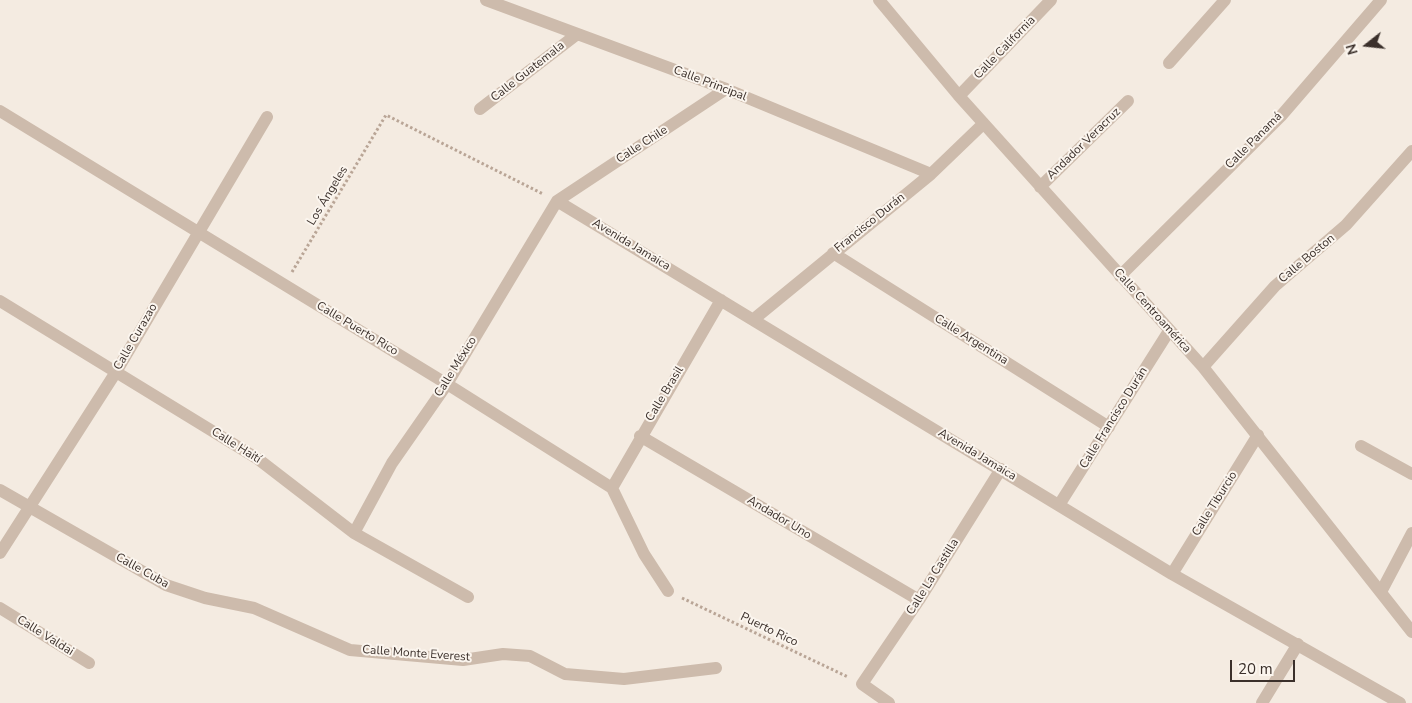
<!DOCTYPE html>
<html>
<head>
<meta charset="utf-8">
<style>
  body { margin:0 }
  #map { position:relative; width:1412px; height:703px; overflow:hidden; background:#f4ebe1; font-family:"Nunito Sans",sans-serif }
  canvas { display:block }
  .north { position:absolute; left:1342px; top:20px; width:50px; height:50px; -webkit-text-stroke:4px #fbf5ee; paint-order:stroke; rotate:254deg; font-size:14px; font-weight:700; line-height:20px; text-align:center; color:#3b302b }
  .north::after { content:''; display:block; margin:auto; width:18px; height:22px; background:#3b302b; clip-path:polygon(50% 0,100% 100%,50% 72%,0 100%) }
  .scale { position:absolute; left:1230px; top:660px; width:65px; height:22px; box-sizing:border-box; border:2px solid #3b302b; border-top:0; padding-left:6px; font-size:15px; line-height:18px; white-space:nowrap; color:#3b302b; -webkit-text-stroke:4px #fbf5ee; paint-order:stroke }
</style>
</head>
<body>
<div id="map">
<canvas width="1412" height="703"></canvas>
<div class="north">N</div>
<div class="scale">20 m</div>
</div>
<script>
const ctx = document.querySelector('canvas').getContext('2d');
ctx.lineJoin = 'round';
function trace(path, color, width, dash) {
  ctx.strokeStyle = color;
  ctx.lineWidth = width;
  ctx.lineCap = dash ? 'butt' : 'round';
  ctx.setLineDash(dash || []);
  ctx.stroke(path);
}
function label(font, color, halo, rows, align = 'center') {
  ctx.font = font + ' "Nunito Sans",sans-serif';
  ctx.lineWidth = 4;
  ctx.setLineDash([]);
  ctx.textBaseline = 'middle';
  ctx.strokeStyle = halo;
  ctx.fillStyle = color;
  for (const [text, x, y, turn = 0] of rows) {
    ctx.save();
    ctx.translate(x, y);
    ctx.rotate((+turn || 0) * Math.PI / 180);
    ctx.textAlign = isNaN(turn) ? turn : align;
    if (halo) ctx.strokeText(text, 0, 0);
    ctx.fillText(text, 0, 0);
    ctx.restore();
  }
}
trace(new Path2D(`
  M 292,272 L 386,115 L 543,194
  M 682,598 L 848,677`), '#b9a596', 3, [2.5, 2.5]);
trace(new Path2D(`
  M 486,0 L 726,89 L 931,174
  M 879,0 L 959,96 L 1203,367 L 1412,632
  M 1169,63 L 1225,0
  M 959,96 L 1051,0
  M 480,109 L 576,35
  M 0,111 L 447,384 L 612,488 L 644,554 L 668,591
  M 1040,187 L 1128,101
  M 557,201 L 1172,574 L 1400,703
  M 833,253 L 1109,427
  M 1120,276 L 1281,116 L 1381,0
  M 0,301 L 258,459 L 354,533 L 468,597
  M 754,319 L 931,174 L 983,124
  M 1203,367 L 1275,286 L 1346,225 L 1412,151
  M 640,436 L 919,600
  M 1361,446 L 1412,474
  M 612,488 L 721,300
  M 0,490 L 166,585 L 205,598 L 254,608 L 350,650 L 463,660 L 503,654 L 530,656 L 565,674 L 624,679 L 716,668
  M 1059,505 L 1169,331
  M 354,533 L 392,463 L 447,384 L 557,201 L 726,89
  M 0,553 L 116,372 L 267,117
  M 1172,574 L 1258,435
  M 1381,592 L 1412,533
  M 0,608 L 89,663
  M 889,703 L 862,684 L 919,600 L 1001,469
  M 1262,703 L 1298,644`), '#cdbbac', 12);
label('12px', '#3b302b', '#fbf5ee', [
  ["Calle California",1005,48,-46],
  ["Calle Guatemala",528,72,-38],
  ["Calle Principal",710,84,21],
  ["Calle Panamá",1254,141,-45],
  ["Andador Veracruz",1084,144,-44],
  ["Calle Chile",642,145,-33],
  ["Los Ángeles",328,196,-59],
  ["Francisco Durán",870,223,-39],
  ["Avenida Jamaica",631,245,31],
  ["Calle Boston",1307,259,-40],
  ["Calle Centroamérica",1152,311,48],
  ["Calle Puerto Rico",357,329,31],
  ["Calle Curazao",136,337,-60],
  ["Calle Argentina",971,340,32],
  ["Calle México",456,367,-58],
  ["Calle Brasil",665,394,-59],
  ["Calle Francisco Durán",1114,418,-58],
  ["Calle Haití",236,446,32],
  ["Avenida Jamaica",977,455,31],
  ["Calle Tiburcio",1215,504,-58],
  ["Andador Uno",779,518,31],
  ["Calle Cuba",142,571,29],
  ["Calle La Castilla",933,577,-58],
  ["Puerto Rico",769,630,26],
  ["Calle Valdai",45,636,32],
  ["Calle Monte Everest",416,654,4]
]);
</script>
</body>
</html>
